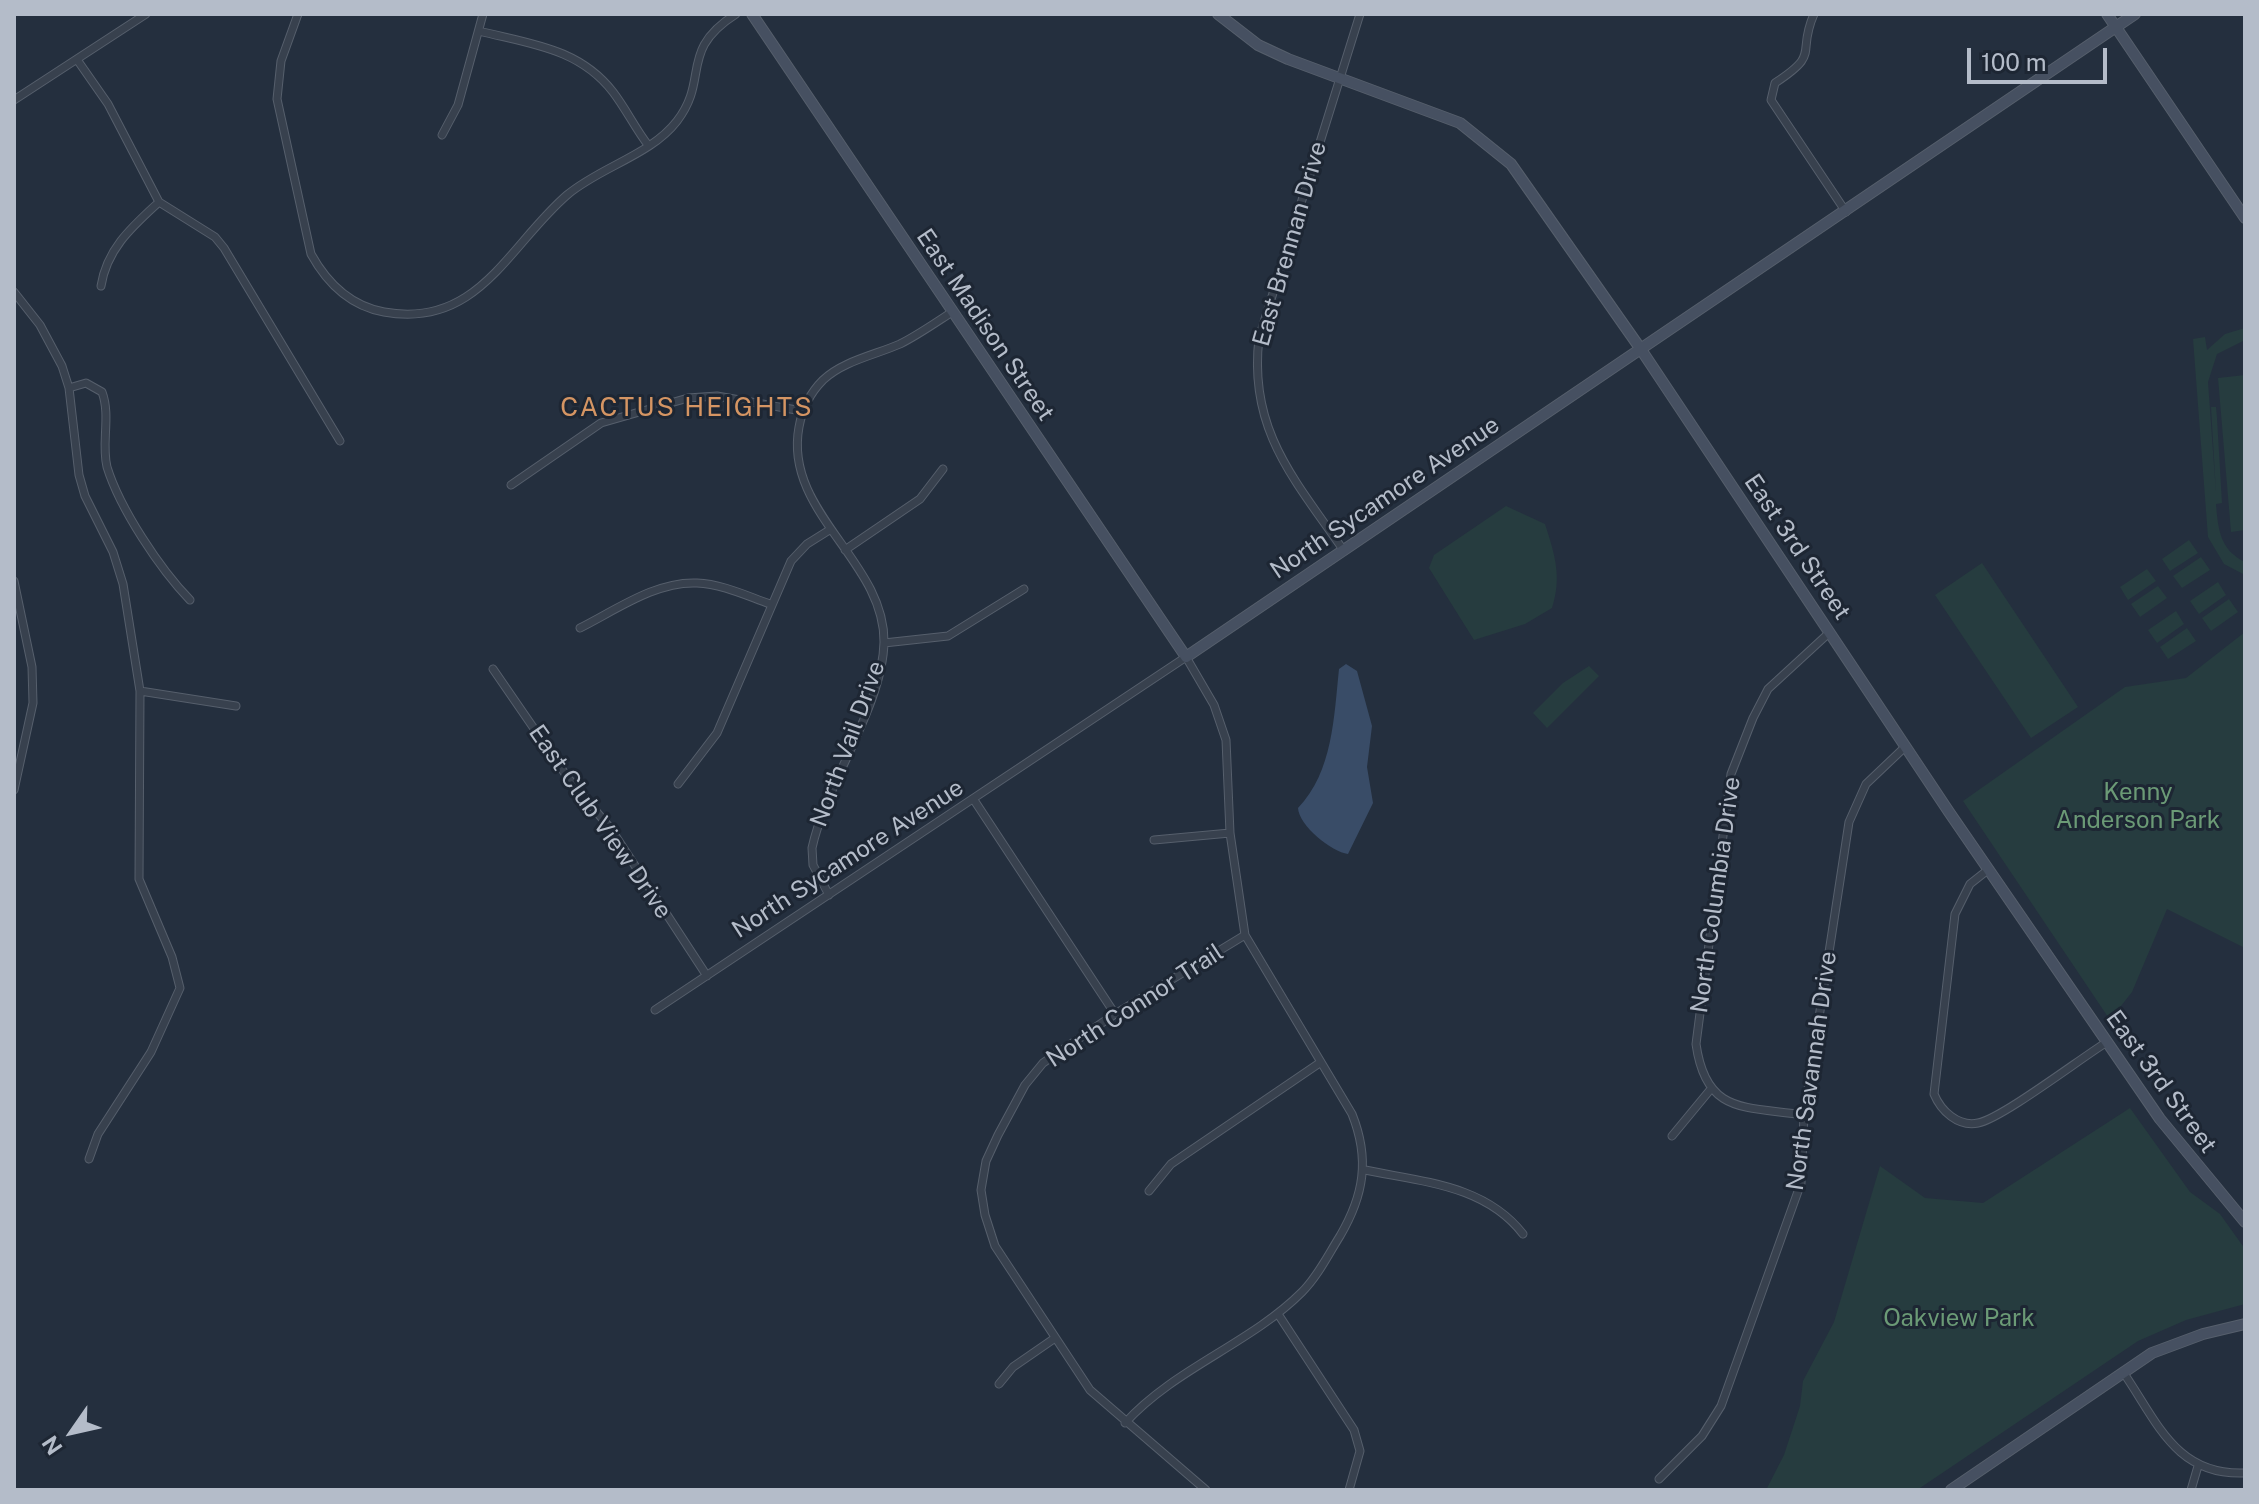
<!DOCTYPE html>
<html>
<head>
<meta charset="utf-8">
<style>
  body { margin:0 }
  #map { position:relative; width:2259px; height:1504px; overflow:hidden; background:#242f3e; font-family:"Public Sans",sans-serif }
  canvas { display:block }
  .frame { position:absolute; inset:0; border:16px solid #b4bcc9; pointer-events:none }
  .north { position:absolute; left:32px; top:1392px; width:80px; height:80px; -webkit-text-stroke:6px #1d2633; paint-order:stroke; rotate:236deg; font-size:22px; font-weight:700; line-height:32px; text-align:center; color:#b4bcc9 }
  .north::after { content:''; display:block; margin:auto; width:28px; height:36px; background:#b4bcc9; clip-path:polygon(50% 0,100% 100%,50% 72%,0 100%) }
  .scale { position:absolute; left:1967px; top:48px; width:140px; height:36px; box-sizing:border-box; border:4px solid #b4bcc9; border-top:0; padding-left:10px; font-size:24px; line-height:28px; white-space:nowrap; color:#b4bcc9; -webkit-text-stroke:6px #1d2633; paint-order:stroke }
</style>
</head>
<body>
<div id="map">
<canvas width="2259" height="1504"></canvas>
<div class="frame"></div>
<div class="north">N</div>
<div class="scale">100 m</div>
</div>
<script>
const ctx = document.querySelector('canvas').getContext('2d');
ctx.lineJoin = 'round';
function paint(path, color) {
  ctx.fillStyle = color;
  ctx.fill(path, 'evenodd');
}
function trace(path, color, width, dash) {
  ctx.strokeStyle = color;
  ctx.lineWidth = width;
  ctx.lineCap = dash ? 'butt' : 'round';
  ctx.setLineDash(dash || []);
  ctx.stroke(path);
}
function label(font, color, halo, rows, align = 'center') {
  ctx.font = font + ' "Public Sans",sans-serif';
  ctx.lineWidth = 6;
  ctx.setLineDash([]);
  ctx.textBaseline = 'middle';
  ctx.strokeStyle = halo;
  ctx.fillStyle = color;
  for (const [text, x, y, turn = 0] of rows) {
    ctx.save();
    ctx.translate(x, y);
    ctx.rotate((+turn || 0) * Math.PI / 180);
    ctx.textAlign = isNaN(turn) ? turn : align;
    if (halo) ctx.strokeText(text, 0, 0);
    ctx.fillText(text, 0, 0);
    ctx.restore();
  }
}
paint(new Path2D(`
  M 2245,328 L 2245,340 L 2217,354 L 2208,382 L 2216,493 L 2211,407 L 2216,407 L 2217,418 L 2222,503 L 2216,504 C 2218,529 2220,550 2245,562 L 2245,575 L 2224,564 L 2208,537 L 2193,339 L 2205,337 L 2207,350 L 2225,334 Z
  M 2245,375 L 2245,530 L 2231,532 L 2218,378 Z
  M 1506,506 L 1545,524 C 1555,555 1562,577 1552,608 L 1525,624 L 1474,640 L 1429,568 L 1434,555 Z
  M 2189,540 L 2198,553 L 2170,571 L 2162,559 Z
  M 2201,557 L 2210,570 L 2182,588 L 2173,576 Z
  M 1982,563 L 2078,707 L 2031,738 L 1935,595 Z
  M 2147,569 L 2156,581 L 2128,600 L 2120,587 Z
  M 2218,582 L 2226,595 L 2199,614 L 2190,601 Z
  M 2158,586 L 2167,598 L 2140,617 L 2131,604 Z
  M 2229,599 L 2238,612 L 2211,631 L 2202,618 Z
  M 2176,611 L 2184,624 L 2157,643 L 2148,630 Z
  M 2187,628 L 2196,641 L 2168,659 L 2160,647 Z
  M 2245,632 L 2245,948 L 2167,909 L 2132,992 L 2110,1020 L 1963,801 L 2125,687 L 2186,678 Z
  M 1589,666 L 1599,676 L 1547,728 L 1533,713 L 1563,683 Z
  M 2130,1108 L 2190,1192 L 2220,1214 L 2245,1249 L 2245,1304 L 2186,1320 L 2138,1341 L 1917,1490 L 1766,1490 L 1784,1455 L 1800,1406 L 1803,1381 L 1834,1322 L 1880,1166 L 1925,1198 L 1983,1203 Z`), '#263c3f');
paint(new Path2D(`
  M 1346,664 L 1357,671 L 1372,726 L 1367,767 L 1373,803 L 1348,854 C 1332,852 1299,826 1298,808 C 1333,772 1334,716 1339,669 Z`), '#394c67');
const street = new Path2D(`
  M 298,14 L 281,61 L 277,99 L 311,254 C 327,283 351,306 384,312 C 478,329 508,246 567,195 C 600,167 651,155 677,121 C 710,78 678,51 736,14
  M 1814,14 C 1796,55 1822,52 1775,83 L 1771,100 L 1846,212
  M 479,31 C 530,44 579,48 613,92 C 626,109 635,128 648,145
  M 78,61 L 108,104 L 159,202 L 215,237 L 224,248 L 340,441
  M 14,100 L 146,14
  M 442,135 L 458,105 L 483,14
  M 101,286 C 107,248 133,226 159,202
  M 14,292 L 40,325 L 62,366 L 69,388 L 79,475 L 85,496 L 113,552 L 123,584 L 140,691 L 139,879 L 172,957 L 180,988 L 151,1052 L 98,1134 L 89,1159
  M 69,388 L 86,383 L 102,392 C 111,416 101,443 107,467 C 120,509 160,569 190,600
  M 511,485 L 601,423 L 688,398 L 717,396 L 802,411
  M 845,550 L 920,499 L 943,469
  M 1344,551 C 1295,480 1248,430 1259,338 L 1360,14
  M 14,581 L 32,667 L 33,703 L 14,790
  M 580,628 C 616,610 656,581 697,583 C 722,584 747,596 770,604
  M 884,643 L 948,636 L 1024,589
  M 493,669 L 568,778 L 611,829 L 707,976
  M 140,691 L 236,706
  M 678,784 L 717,733 L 791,561 L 807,544 L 831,529
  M 974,800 L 1115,1014
  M 1154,840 L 1230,833
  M 1989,869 L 1970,884 L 1955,914 L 1934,1094 C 1941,1111 1958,1127 1978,1123 C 2001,1119 2081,1058 2107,1042
  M 829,895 L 813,865 L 812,848 C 826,783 883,706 884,642 C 885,561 783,512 799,427 C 802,410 810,393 823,380 C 843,361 875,355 900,344 C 918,335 935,323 952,312
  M 655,1010 L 1186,657 L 1214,705 L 1226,740 L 1230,833 L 1245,935 L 1352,1114 C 1370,1159 1364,1195 1340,1236 C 1328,1255 1318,1276 1302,1292 C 1250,1344 1175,1368 1125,1423
  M 1804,1115 C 1745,1106 1706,1115 1696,1044 L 1731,774 L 1753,718 L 1768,689 L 1830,632
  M 1672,1136 L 1710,1090
  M 1365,1170 C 1423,1182 1485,1185 1523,1234
  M 1149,1191 L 1171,1164 L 1321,1062
  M 1278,1314 L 1354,1430 L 1360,1451 L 1349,1490
  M 2123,1372 C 2157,1421 2175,1476 2245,1473
  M 999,1384 L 1013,1367 L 1055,1338
  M 1659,1479 L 1702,1436 L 1721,1406 L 1801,1183 L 1804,1115 L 1849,822 L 1866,784 L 1906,746
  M 1206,1490 L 1090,1390 L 995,1246 L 985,1215 L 981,1190 L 986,1161 L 998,1135 L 1025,1085 L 1043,1063 L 1115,1014 L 1245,935
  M 2191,1490 L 2198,1466`);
const secondary = new Path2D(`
  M 752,14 L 1186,657 L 2135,14
  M 1218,14 L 1258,45 L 1288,59 L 1460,123 L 1511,164 L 1640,348 L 1949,812 L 2160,1119 L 2245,1222
  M 2107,14 L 2245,218
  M 1951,1490 L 2152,1353 L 2203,1334 L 2245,1324`);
trace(street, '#565f6c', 9);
trace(secondary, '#565f6c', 12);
trace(street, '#38414e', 7);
trace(secondary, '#465061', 10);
label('24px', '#b4bcc9', '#1d2633', [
  ["East Brennan Drive",1290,244,-74],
  ["East Madison Street",985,325,56],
  ["North Sycamore Avenue",1385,498,-34],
  ["East 3rd Street",1797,547,56],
  ["North Vail Drive",848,744,-70],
  ["East Club View Drive",600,822,55],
  ["North Sycamore Avenue",848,859,-33],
  ["North Columbia Drive",1716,895,-82],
  ["North Connor Trail",1135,1006,-33],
  ["North Savannah Drive",1812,1071,-82],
  ["East 3rd Street",2161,1082,54]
]);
label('24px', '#6b9a76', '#1d2633', [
  ["Kenny",2138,793],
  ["Anderson Park",2138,821],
  ["Oakview Park",1959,1319]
]);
ctx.letterSpacing = '2px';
label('26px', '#d59563', '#1d2633', [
  ["CACTUS HEIGHTS",687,408]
]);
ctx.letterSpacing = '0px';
</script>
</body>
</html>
